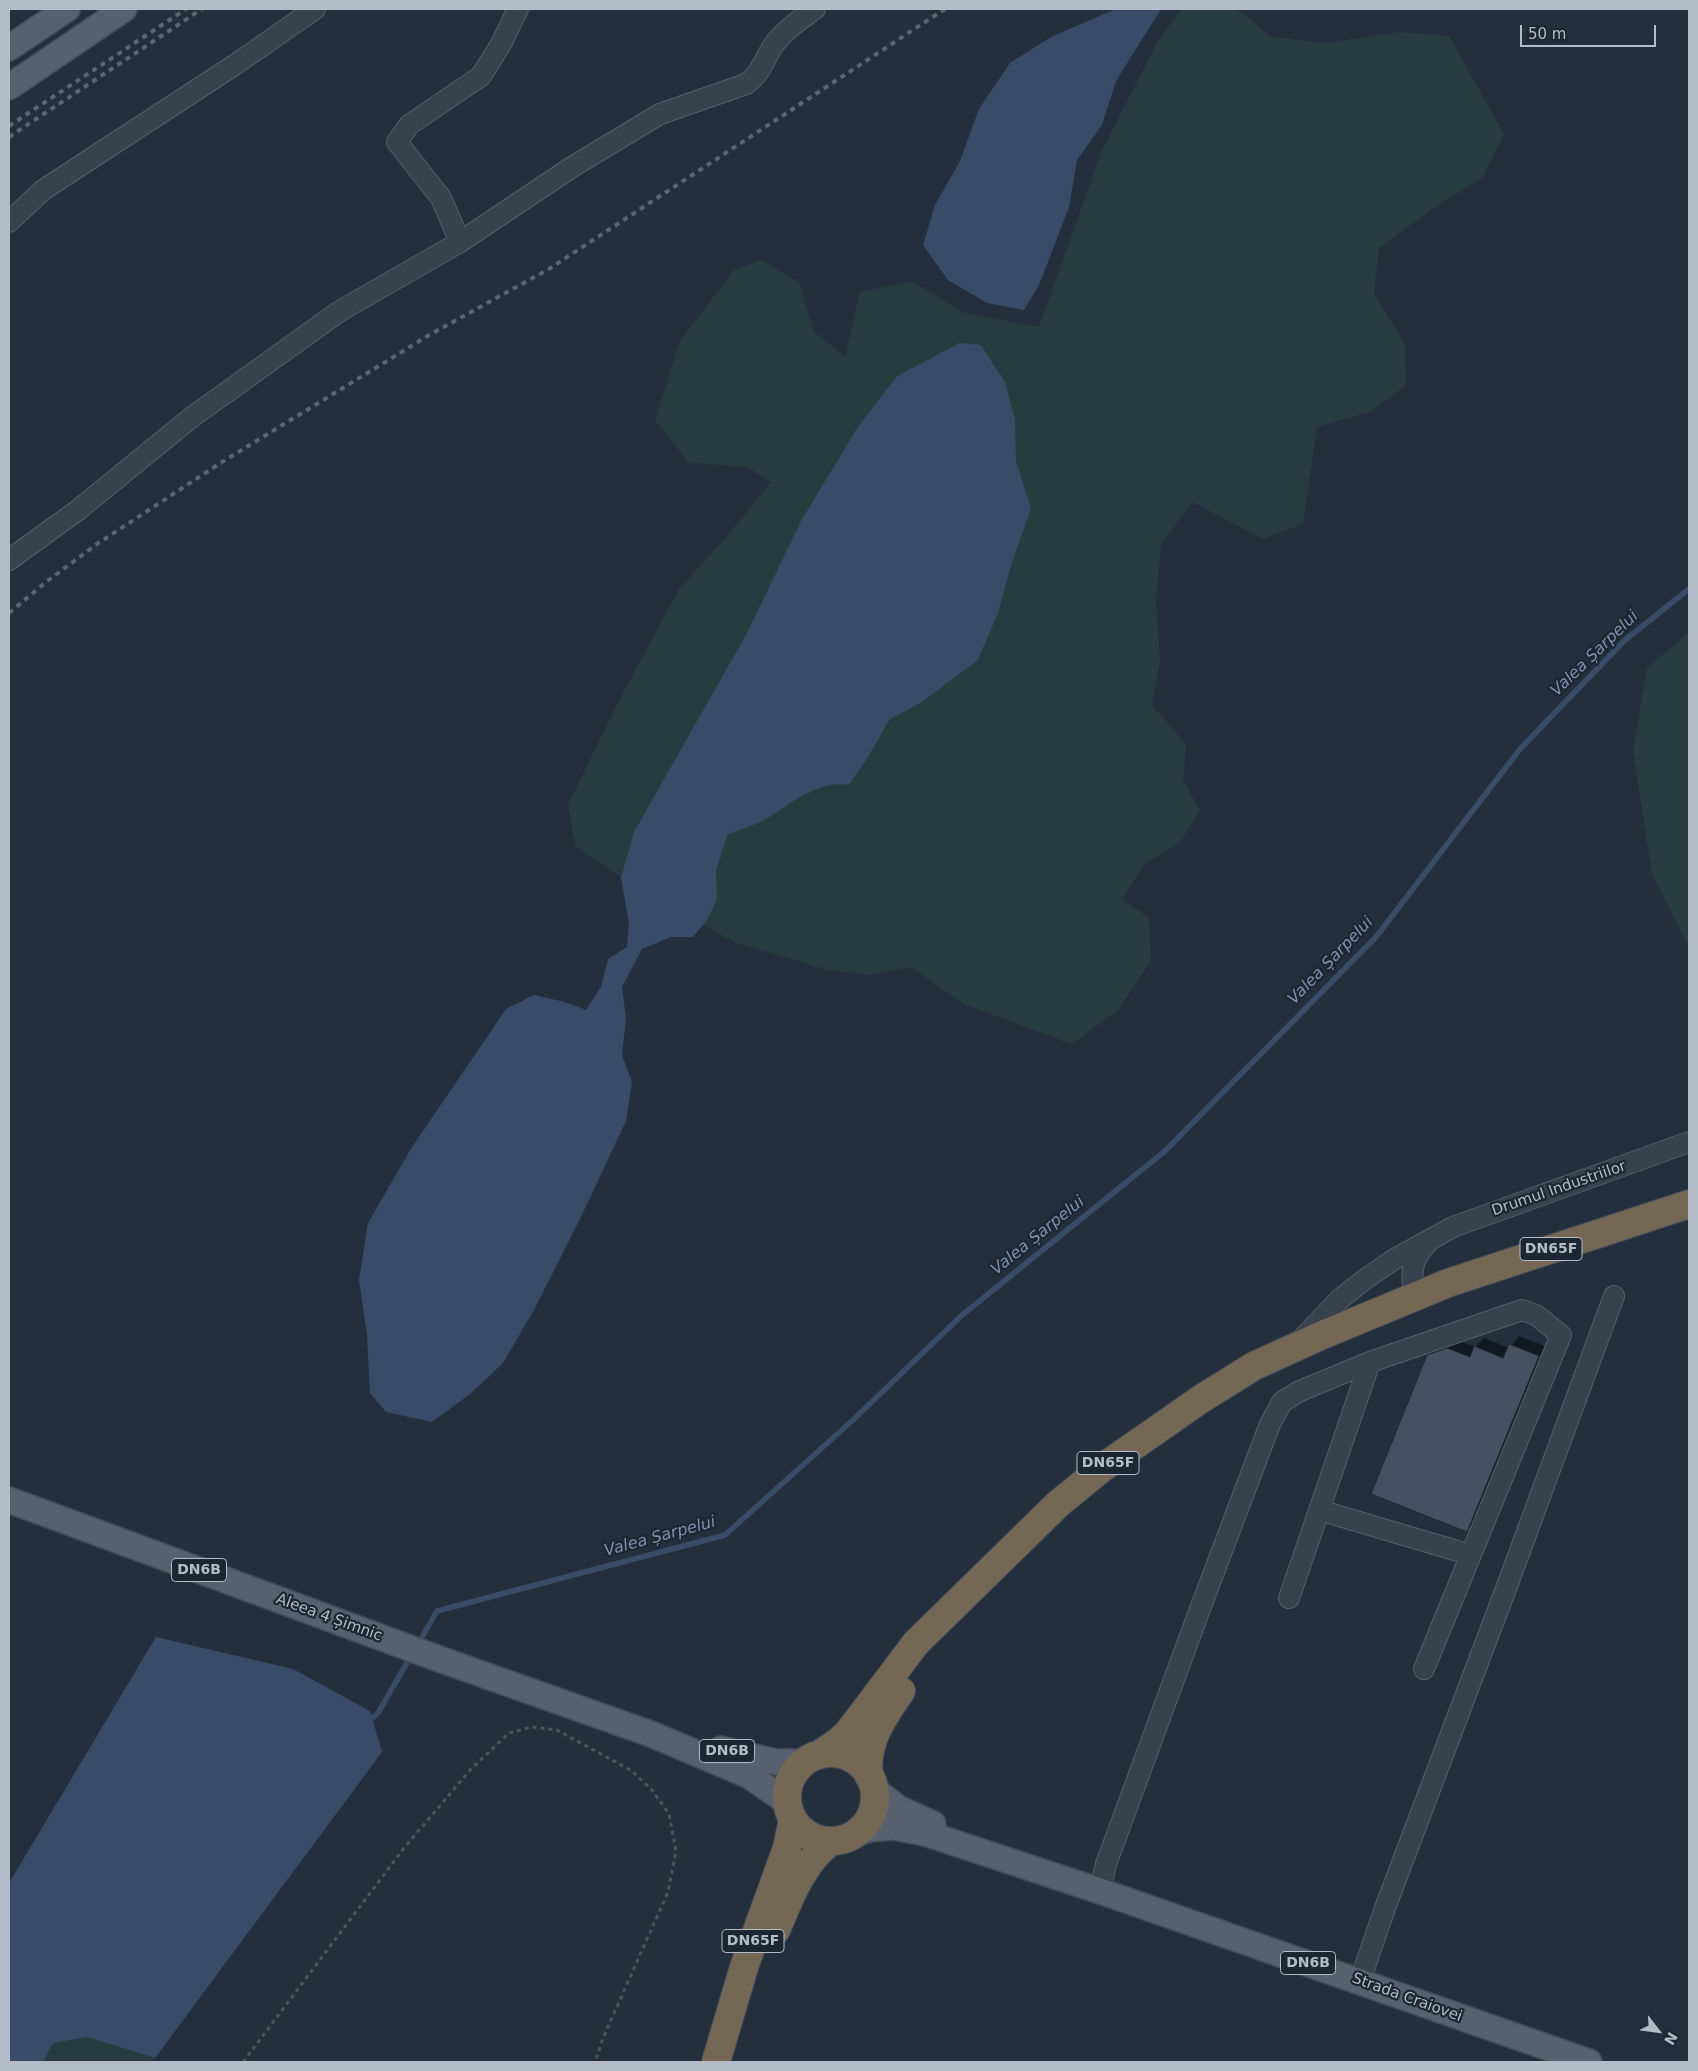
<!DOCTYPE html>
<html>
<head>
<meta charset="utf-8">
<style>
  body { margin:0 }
  #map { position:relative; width:1698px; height:2071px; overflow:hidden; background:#242f3e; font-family:"DejaVu Sans",sans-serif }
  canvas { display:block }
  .frame { position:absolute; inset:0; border:10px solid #b4bcc9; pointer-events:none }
  .north { position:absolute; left:1633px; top:2006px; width:50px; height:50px; -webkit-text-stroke:4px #1d2633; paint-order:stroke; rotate:120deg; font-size:14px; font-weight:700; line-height:20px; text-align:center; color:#b4bcc9 }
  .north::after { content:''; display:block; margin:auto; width:18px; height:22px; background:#b4bcc9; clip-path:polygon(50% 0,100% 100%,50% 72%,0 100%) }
  .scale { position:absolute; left:1520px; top:25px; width:136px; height:22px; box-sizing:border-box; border:2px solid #b4bcc9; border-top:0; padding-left:6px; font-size:15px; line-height:18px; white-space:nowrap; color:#b4bcc9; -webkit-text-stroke:4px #1d2633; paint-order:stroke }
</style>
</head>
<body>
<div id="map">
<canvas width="1698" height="2071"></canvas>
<div class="frame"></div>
<div class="north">N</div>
<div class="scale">50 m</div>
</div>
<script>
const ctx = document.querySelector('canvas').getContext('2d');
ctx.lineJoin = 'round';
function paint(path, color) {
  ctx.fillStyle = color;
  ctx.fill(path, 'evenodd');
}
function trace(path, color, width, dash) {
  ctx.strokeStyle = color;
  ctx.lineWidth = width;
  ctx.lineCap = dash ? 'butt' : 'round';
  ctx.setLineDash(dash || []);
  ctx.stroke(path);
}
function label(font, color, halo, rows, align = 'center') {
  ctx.font = font + ' "DejaVu Sans",sans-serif';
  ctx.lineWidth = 4.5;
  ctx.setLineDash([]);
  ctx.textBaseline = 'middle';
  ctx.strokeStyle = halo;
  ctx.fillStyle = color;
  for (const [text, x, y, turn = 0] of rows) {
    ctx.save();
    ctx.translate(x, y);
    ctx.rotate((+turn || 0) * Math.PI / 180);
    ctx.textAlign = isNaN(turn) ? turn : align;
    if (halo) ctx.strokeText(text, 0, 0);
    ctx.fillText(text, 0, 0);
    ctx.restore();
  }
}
paint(new Path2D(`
  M 1182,9 L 1234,9 L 1245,15 L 1271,37 L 1327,43 L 1400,32 L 1449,36 L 1504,134 L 1482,178 L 1438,205 L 1379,248 L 1374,294 L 1405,344 L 1406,385 L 1372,411 L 1317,427 L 1303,524 L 1263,539 L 1192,502 L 1161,545 L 1156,601 L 1160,661 L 1152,705 L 1186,744 L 1183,780 L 1200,810 L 1181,841 L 1145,863 L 1122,899 L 1149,918 L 1151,961 L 1119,1009 L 1072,1044 L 964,1004 L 911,967 L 869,975 L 829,970 L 736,943 L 647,894 L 575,846 L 568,805 L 614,710 L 678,591 L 740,521 L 771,482 L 748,467 L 689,463 L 655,420 L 680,341 L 734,270 L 762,260 L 799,282 L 814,332 L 845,357 L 860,292 L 912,281 L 965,313 L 1039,327 L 1102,150 L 1158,41 Z
  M 1689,632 L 1689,948 L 1652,874 L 1633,751 L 1647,668 Z
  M 9,2033 L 87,2037 L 155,2058 L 152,2062 L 9,2062 Z`), '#263c3f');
paint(new Path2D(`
  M 1116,9 L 1161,9 L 1116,81 L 1102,125 L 1077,160 L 1069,207 L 1039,285 L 1024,310 L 987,303 L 948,280 L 923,245 L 935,205 L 960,161 L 979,109 L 1010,63 L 1051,37 Z
  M 960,343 L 981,345 L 1005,382 L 1015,420 L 1016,461 L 1031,509 L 1011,565 L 998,613 L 978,660 L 919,704 L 890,719 L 868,757 L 849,785 C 816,780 792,804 764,820 C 753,826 740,830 728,834 L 716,870 L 717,899 L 707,920 L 693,937 L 671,937 L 642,949 L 622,987 L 626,1018 L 622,1055 L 632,1082 L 626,1121 L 580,1219 L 534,1310 L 503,1363 L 470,1394 L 432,1422 L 386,1412 L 370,1393 L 367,1335 L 359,1280 L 368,1223 L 412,1147 L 506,1009 L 534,995 L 565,1002 L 586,1010 L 601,987 L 608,959 L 627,947 L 629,923 L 621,878 L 634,832 L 747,633 L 802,519 L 858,427 L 897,376 Z
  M 156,1637 L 293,1669 L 370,1711 L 382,1752 L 155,2058 L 87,2037 L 53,2043 L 43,2062 L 9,2062 L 9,1883 Z`), '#394c67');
paint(new Path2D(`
  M 1519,1336 L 1548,1347 L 1476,1521 L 1467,1530 L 1428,1356 L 1437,1346 L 1457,1340 L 1475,1347 L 1484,1338 L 1509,1348 Z`), '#0007');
trace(new Path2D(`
  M 418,1644 L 437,1611 L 725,1535 L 853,1420 L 961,1316 L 1165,1151 L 1376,937 L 1520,749 L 1624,641 L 1689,589
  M 368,1722 L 378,1713 L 412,1654`), '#394c67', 5.5);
const building = new Path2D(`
  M 1509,1344 L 1539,1356 L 1467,1532 L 1371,1494 L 1427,1355 L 1447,1348 L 1470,1357 L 1474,1346 L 1503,1358 Z`);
paint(building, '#455162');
trace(building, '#1f2835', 1);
const minor = new Path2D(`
  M 9,222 L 43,190 L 236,64 L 315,9
  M 460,242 L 441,198 L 397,142 L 409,125 L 481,76 L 501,44 L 518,9
  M 9,560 L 78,510 L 192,417 L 340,311 L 460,242 L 572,167 L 660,114 L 746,84 C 761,74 763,61 773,46 C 784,30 800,20 815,9
  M 1415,1297 C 1410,1273 1411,1260 1428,1242
  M 1300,1341 L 1340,1299 L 1364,1280 L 1393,1260 L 1453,1227 L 1689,1142
  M 1319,1510 L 1471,1555
  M 1289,1598 L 1370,1362
  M 1100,1891 L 1106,1864 L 1200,1609 L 1270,1424 L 1282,1402 L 1300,1391 L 1370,1362 L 1522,1310 L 1536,1315 L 1561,1335 L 1424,1669
  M 1360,1981 L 1385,1908 L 1507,1586 L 1614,1296`);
const major = new Path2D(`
  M 9,48 L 67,9
  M 9,87 L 124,9
  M 9,1500 L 442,1660 L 651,1734 L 750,1776 L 787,1802
  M 721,1749 L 776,1762 L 804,1762
  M 874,1789 L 898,1808 L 933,1824
  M 855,1834 L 870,1829 L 893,1827 L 925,1833 L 1100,1891 L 1589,2062`);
const highway = new Path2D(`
  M787 1797a44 44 0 1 1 88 0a44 44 0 1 1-88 0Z
  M 819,1755 L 838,1742 L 848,1733 L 916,1643 L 1058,1504 L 1102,1468 L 1201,1399 L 1254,1366 L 1320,1336 L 1448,1283 L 1689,1204
  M 869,1776 C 864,1744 883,1717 901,1691
  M 776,1930 C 790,1897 802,1863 831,1841
  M 716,2062 L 744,1967 L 787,1848 L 793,1820`);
trace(minor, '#565f6c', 22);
trace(major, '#414a57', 28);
trace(highway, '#434c59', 30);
trace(new Path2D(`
  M 243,2062 L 404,1848 L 471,1769 L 509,1733 L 532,1727 L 557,1730 L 632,1771 L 652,1790 L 669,1814 L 676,1851 L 668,1892 L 603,2038 L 595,2062`), '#44595c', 3, [4, 4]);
trace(minor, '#38414e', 20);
trace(major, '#56606e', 25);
trace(highway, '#746855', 28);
trace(new Path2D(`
  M 9,126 L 186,9
  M 9,137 L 202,9
  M 9,613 L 46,582 L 97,544 L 222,462 L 431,334 L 549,269 L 945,9`), '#5a6575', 4, [5, 5]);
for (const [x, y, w] of [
  [1551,1249,62],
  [1108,1463,62],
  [199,1570,55],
  [727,1751,55],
  [753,1941,62],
  [1308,1963,55]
]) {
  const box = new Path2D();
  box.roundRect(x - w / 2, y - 11.5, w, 23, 4);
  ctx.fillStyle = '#1d2633';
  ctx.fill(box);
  trace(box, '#b4bcc9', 1);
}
label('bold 14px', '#b4bcc9', null, [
  ["DN65F",1551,1249],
  ["DN65F",1108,1463],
  ["DN6B",199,1570],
  ["DN6B",727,1751],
  ["DN65F",753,1941],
  ["DN6B",1308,1963]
]);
label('15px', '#b4bcc9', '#1d2633', [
  ["Drumul Industriilor",1559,1189,-19],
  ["Aleea 4 Șimnic",329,1618,20],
  ["Strada Craiovei",1407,1998,20]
]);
label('italic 16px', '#7c92b1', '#1d2633', [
  ["Valea Șarpelui",1595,654,-44],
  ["Valea Șarpelui",1331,961,-46],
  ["Valea Șarpelui",1038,1236,-39],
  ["Valea Șarpelui",660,1537,-15]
]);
</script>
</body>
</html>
